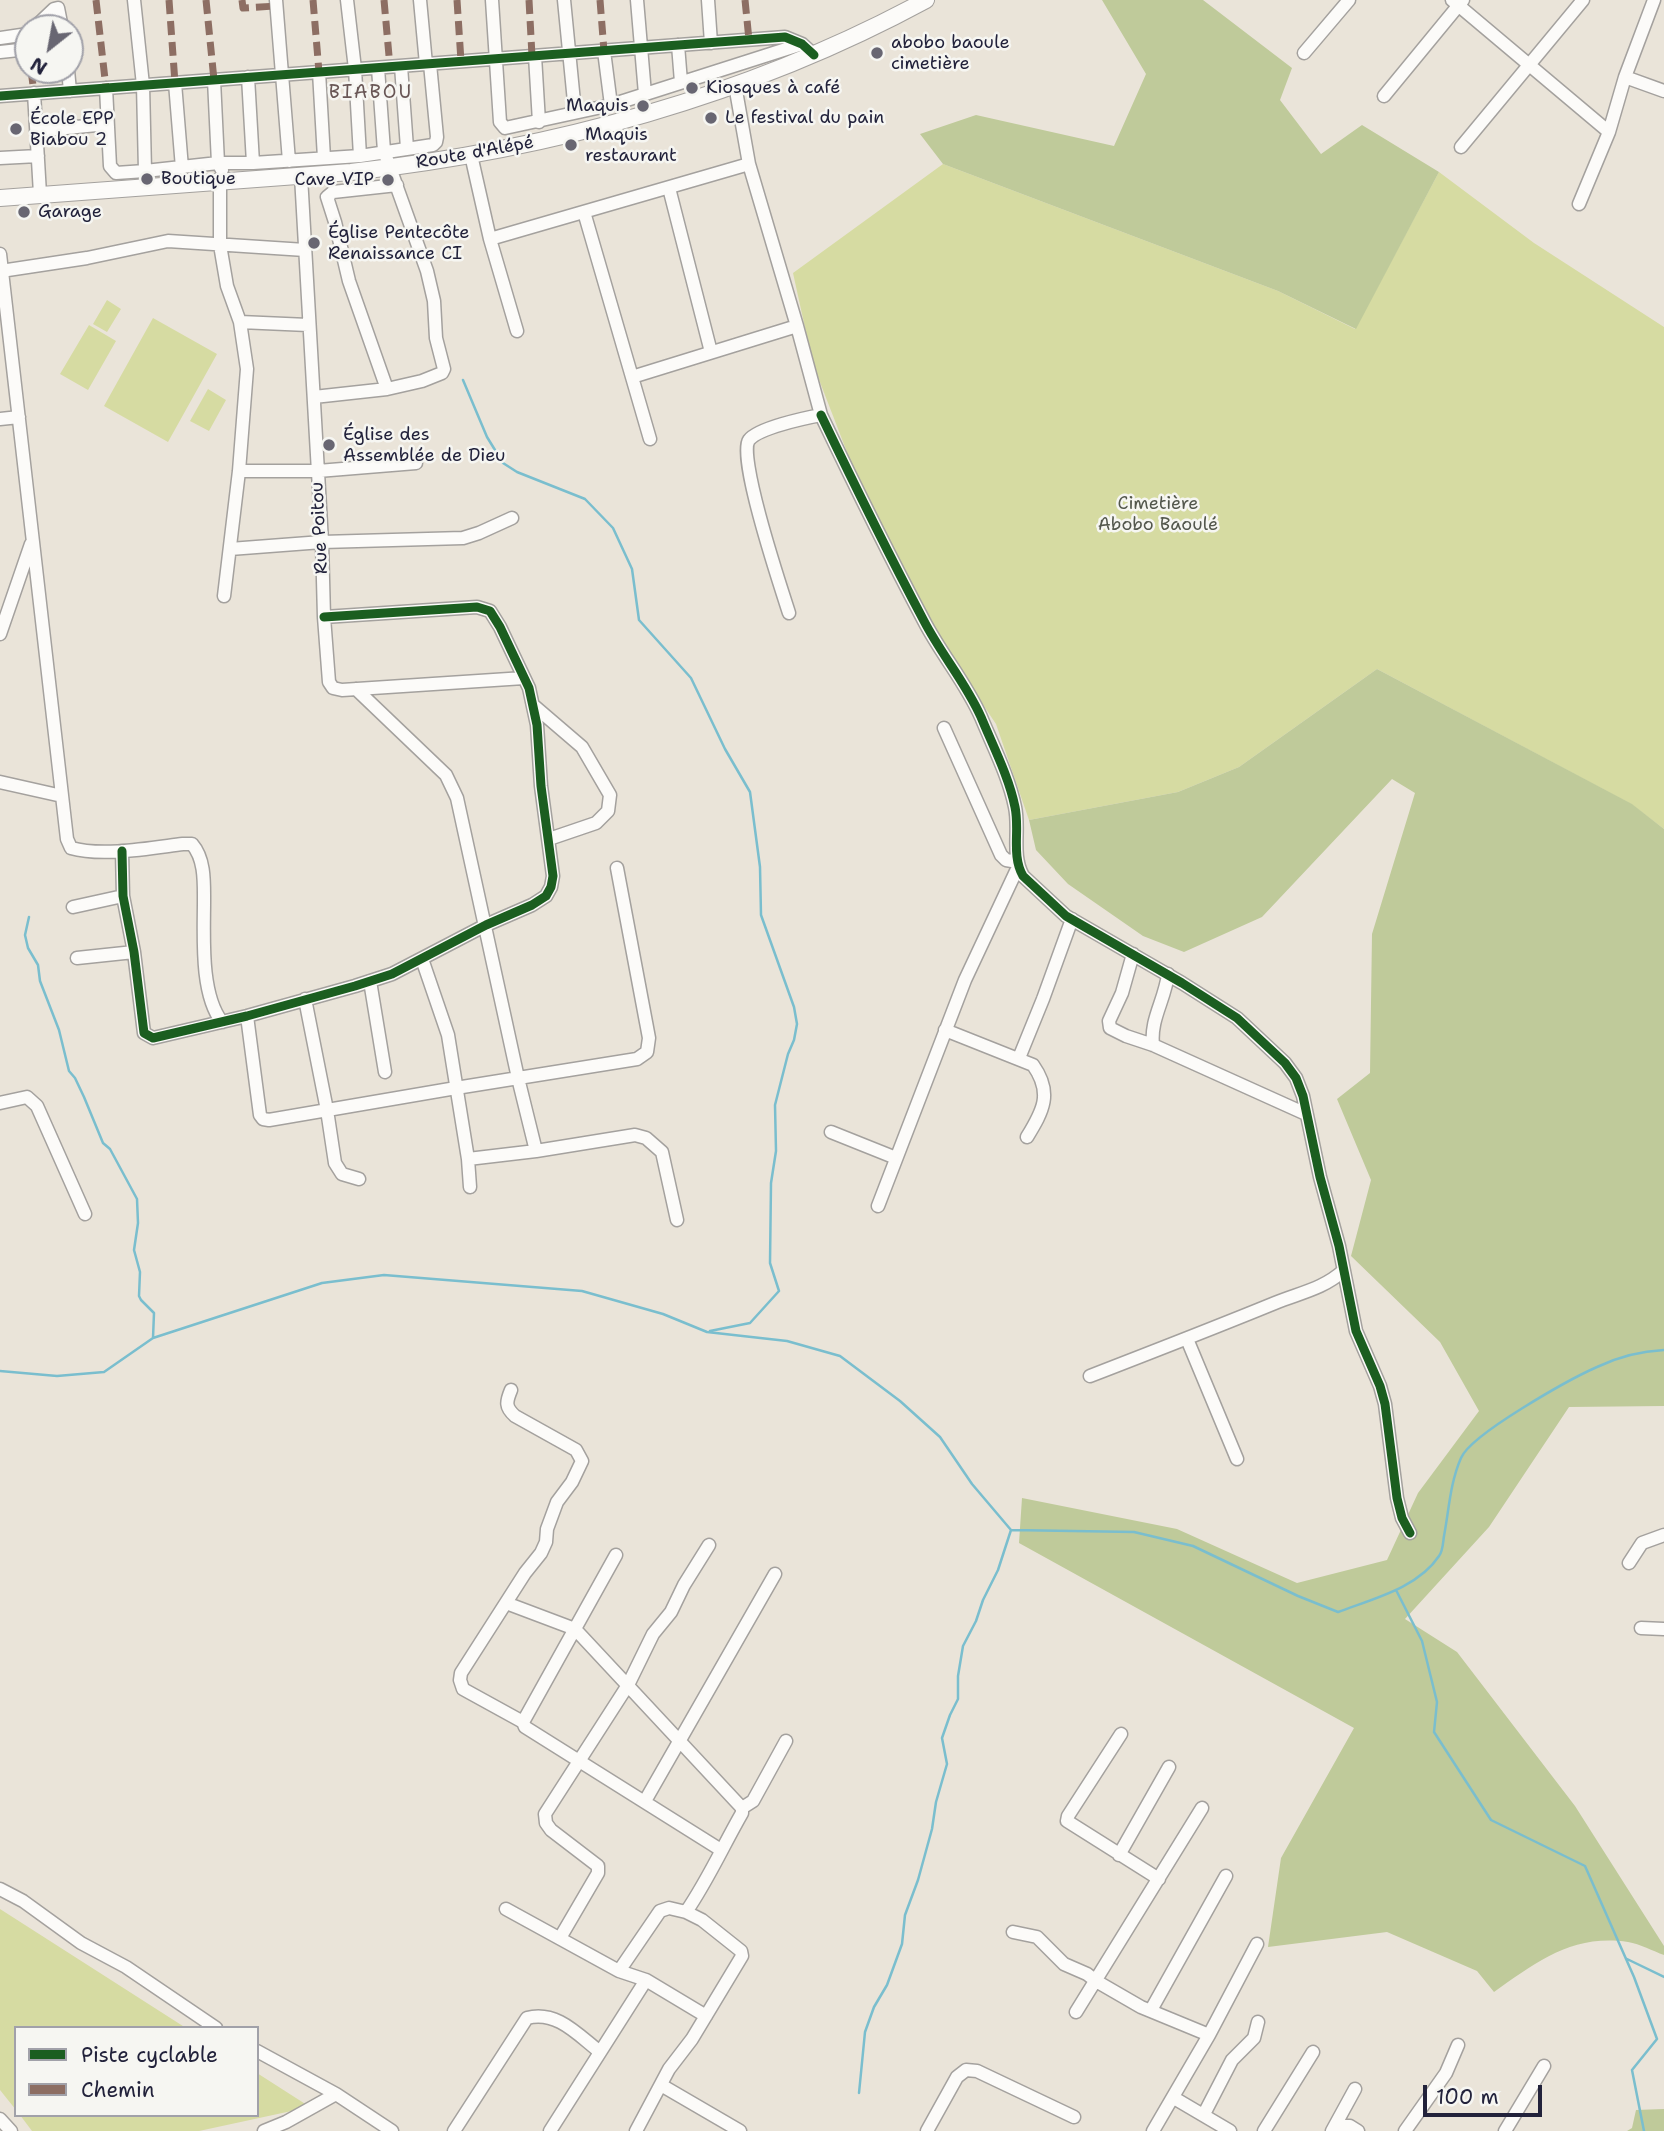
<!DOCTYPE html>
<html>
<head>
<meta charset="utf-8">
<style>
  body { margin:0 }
  #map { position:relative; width:1664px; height:2131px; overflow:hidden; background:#eae4d9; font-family:"Shantell Sans",sans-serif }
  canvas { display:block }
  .legend { position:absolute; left:14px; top:2026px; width:245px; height:91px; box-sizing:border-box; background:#f6f6f2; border:2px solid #a1a1a9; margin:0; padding:9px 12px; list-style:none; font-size:21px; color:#22223b }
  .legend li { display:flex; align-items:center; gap:14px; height:35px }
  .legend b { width:35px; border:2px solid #a1a1a9 }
  .north { position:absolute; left:14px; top:14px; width:70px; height:70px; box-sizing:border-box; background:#f6f6f2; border:2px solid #a1a1a9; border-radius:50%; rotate:211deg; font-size:19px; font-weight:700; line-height:28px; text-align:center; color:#22223b }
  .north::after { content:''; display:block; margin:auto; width:24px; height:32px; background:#686672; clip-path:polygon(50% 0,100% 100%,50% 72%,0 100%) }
  .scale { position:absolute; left:1423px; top:2085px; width:119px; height:32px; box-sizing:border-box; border:4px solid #22223b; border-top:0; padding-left:9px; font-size:21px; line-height:24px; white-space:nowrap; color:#22223b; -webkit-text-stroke:5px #f6f6f2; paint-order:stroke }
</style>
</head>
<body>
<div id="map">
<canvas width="1664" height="2131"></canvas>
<ul class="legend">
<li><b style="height:9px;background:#1b5e20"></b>Piste cyclable</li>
<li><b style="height:9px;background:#8d6e63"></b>Chemin</li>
</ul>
<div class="north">N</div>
<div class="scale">100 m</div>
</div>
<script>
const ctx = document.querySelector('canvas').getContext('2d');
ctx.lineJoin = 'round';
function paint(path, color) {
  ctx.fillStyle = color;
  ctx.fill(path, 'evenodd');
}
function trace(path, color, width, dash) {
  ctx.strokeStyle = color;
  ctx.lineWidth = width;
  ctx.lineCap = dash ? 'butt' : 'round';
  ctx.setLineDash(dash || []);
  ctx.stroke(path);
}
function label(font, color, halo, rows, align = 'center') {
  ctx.font = font + ' "Shantell Sans",sans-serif';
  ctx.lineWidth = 5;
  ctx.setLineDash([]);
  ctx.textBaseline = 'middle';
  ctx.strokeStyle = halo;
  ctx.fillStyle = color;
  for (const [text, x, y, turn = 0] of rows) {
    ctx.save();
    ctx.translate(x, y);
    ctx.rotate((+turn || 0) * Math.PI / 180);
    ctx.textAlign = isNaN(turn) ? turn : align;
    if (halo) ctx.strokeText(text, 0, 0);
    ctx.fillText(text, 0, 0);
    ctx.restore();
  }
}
paint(new Path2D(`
  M 943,164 L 1278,291 L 1355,329 L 1439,172 L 1534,243 L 1664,327 L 1664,829 L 1631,804 L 1377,669 L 1239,767 L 1178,792 L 1029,820 L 996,724 L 934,632 L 867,504 L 813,364 L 793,273 Z
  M 107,300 L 121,309 L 107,332 L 93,324 Z
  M 153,318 L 217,354 L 168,442 L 104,406 Z
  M 89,325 L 116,341 L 88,390 L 60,374 Z
  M 208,389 L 226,400 L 209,431 L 190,421 Z
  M 0,1909 L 186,2028 L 16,2028 L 16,2110 L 0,2090 Z
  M 257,2073 L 310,2107 L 199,2131 L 32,2131 L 20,2115 L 257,2115 Z`), '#d6dba2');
paint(new Path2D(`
  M 1102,0 L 1203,0 L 1292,68 L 1280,100 L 1321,154 L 1362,125 L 1439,172 L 1356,329 L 1278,291 L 943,164 L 920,134 L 976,115 L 1114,146 L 1146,74 Z
  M 1377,669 L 1632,804 L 1664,829 L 1664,1406 L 1569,1407 L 1489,1527 L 1405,1619 L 1457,1652 L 1575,1806 L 1664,1946 L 1664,1955 C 1653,1951 1640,1944 1628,1942 C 1572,1934 1537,1962 1494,1992 L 1477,1971 L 1387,1932 L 1268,1947 L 1281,1858 L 1354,1728 L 1019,1543 L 1022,1498 L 1177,1529 L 1297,1583 L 1387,1560 L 1418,1493 L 1479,1411 L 1440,1342 L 1351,1256 L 1371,1180 L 1337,1099 L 1370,1073 L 1372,934 L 1415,793 L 1392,779 L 1262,917 L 1184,952 L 1143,936 L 1068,884 L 1036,850 L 1029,820 L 1178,792 L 1239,767 Z
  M 1664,2109 L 1664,2131 L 1627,2131 L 1632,2128 L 1636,2110 Z`), '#bfca9a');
trace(new Path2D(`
  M 463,380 L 487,437 L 503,463 L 517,472 L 585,499 L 613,528 L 632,569 L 639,620 L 691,678 L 725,749 L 750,792 L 760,867 L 761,915 L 794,1007 L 797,1024 L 794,1040 L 788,1054 L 775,1105 L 776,1151 L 771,1183 L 770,1263 L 779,1291 L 750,1323 L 710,1331
  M 29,917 L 25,935 L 28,948 L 38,965 L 40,981 L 59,1030 L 69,1071 L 75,1078 L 84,1097 L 103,1143 L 110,1149 L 137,1199 L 138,1223 L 134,1250 L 140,1272 L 139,1296 L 141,1300 L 154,1313 L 153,1338
  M 0,1371 L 57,1376 L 104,1372 L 153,1338 L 322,1283 L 384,1275 L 582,1291 L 663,1314 L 707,1332 L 787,1341 L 840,1356 L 900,1401 L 940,1437 L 972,1484 L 1011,1530 L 1134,1532 L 1193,1546 L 1298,1596 L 1338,1612 C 1372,1599 1418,1588 1439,1556 C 1443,1551 1443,1542 1444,1536 C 1449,1510 1450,1483 1461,1458 C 1471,1434 1570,1379 1597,1367 C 1618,1357 1642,1351 1664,1350
  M 1396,1590 L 1422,1641 L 1437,1702 L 1434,1732 L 1491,1820 L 1585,1866 L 1634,1977 L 1657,2039 L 1632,2070 L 1644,2131
  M 1627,1959 L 1664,1977
  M 859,2093 L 865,2032 L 874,2007 L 887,1985 L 902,1944 L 905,1915 L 918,1880 L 932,1829 L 936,1802 L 947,1764 L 942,1738 L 950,1715 L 958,1699 L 958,1676 L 963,1646 L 976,1621 L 983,1600 L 998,1570 L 1011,1530`), '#7abece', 2.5);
const minor = new Path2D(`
  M 134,0 L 143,85 L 145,171
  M 276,0 L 289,161
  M 347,0 L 355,69 L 360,156
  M 420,0 L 426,64
  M 492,0 L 500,122 L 505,128 L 611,105 L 802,44
  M 564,0 L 575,112
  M 637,0 L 645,94
  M 708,0 L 711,43
  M 1452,0 L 1609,132
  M 34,28 L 54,9 L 58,8 L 62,28
  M 0,38 L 28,34
  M 678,45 L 681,82
  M 604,51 L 611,105
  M 0,52 L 28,49
  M 1304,53 L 1349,0
  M 535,56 L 539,122
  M 401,66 L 407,148
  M 378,68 L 384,151 L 427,271 L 434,301 L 436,338 L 444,369 L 442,373 L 422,381 L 387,389
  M 68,70 L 70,91
  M 319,72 L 324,158
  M 248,77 L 253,163
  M 1625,77 L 1664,91
  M 214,80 L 218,163 L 222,170
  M 175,83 L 182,168
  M 735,85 L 749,164 L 797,326 L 821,415 C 805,418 758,428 749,440 C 737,456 781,588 789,613
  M 106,88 L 110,166 L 116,173 L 145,171 L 218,163 L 253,163 L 360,156 L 433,145 L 436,142 L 437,137 L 430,64
  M 34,93 L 40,194
  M 0,96 L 785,37 L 802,44 L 814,55
  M 1384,96 L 1463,0
  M 36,131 L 107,124
  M 1461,147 L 1583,0
  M 471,155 L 490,239 L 517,331
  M 0,158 L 38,156
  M 301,176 L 322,542 L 324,617 L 329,682 L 333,688 L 342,690 L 524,678
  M 220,181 L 220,245 L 227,286 L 240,322 L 247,369 L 239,471 L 224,596
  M 669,188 L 711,352
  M 1579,204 L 1609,132 L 1625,77 L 1654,0
  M 584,212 L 650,439
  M 490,239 L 749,164
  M 0,254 L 67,839 L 71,848 C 102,857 151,848 183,844 L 192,844 C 205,859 204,882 204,901 C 204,936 200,994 222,1022
  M 1,271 L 87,258 L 168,241 L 305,250
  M 240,322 L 308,325
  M 632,377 L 797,326
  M 314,397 L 387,389 L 349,281 L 335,222 L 327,197 L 333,192 L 397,185
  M 821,415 C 854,484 888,553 924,621 C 941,654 966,683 981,717 C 993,746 1009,777 1015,807 C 1020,830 1011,855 1023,876 L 1066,916 L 1182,983 L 1237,1018 L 1285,1063 L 1296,1078 L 1303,1096 L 1320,1177 L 1339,1246 L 1356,1331 L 1380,1386 L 1385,1404 L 1397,1498 L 1402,1518 L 1410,1533
  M 0,419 L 19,417
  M 239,471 L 318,471 L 416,463
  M 230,549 L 322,542 L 463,538 L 479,533 L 512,518
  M 0,634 L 31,544
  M 356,689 L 446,775 L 457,798 L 518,1078 L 536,1151 L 635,1135 L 646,1138 L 662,1152 L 677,1220
  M 533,705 L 582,747 L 610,795 L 608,811 L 596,823 L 549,839
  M 944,728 L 1001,855 L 1006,860 L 1018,862
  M 0,782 L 62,796
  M 122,851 L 123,896 L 134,952 L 144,1033 L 153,1038 L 247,1016 L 355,986 L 392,974 L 486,925 L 532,905 L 546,896 L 551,887 L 553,876 L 541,786 L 537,725 L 529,688 L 500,627 L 490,611 L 477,607 L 324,617
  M 73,907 L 123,896
  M 1133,954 L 1122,993 L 1109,1021 L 1110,1028 L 1126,1036 L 1153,1045 L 1306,1114
  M 77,958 L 134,952
  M 422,959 L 448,1035 L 468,1159 L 470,1187
  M 370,981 L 385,1072
  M 305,999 L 327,1110 L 335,1163 L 342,1174 L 359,1179
  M 247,1016 L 260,1115 L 263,1119 L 269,1120 L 456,1088 L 637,1059 L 647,1052 L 649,1038 L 617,868
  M 945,1030 L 1033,1065 C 1053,1093 1043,1111 1027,1137
  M 1153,1045 C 1150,1019 1165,1000 1168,974
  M 1019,1058 L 1043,999 L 1072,919
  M 0,1103 L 27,1097 L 37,1106 L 85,1214
  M 831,1132 L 896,1158
  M 468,1159 L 536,1151
  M 878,1206 L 965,980 L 1018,867
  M 1187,1339 L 1237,1459
  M 1090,1376 C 1152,1352 1214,1328 1275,1303 C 1299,1293 1323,1289 1343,1271
  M 511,1390 C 506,1402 505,1407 515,1416 L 576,1450 L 582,1461 L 572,1482 L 557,1502 L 547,1529 L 546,1542 L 541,1553 L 525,1573 L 461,1673 L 460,1680 L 463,1689 L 523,1722
  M 616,1555 L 523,1722 L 525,1727 L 721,1850
  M 1629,1563 L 1642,1543 L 1664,1535
  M 506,1603 L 575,1629 L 742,1808 L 742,1813 C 723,1846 708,1880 686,1912 L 702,1920 L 741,1951 L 742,1956 L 692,2039 L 669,2069 L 636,2131
  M 1641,1628 L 1664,1629
  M 1121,1734 L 1068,1816 L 1067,1821 L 1159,1879
  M 645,1801 L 775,1574
  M 742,1808 L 753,1801 L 786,1741
  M 1119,1855 L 1169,1767
  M 0,1889 L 23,1901 L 81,1943 L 126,1967 L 216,2028
  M 506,1909 L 619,1971
  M 1013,1932 L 1037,1937 L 1064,1964 L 1087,1974 L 1096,1981 L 1141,2007 L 1209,2035
  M 560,1938 L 598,1873 L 598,1866 L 551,1830 L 546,1823 L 545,1814 L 628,1685 L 653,1634 L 671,1612 L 684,1585 L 709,1545
  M 646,1980 L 706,2016
  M 1151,2010 L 1226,1876
  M 1076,2012 L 1202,1808
  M 257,2051 L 336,2094
  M 661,2085 L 740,2131
  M 1174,2098 L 1230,2131
  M 1204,2114 L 1232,2060 L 1254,2038 L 1258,2022
  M 0,2119 L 11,2131
  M 1335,2126 L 1350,2126 L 1358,2131
  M 264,2131 L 286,2122 L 336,2094 L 392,2131
  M 454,2131 L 527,2018 C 557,2010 578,2035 600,2052
  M 550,2131 L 646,1980 L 619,1971 L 660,1911 L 669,1908 L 686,1912
  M 927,2131 L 957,2077 L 966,2070 L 977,2071 L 1074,2117
  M 1153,2131 L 1209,2035 L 1257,1944
  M 1264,2131 L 1313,2052
  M 1332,2131 L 1355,2089
  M 1405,2131 L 1446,2073 L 1458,2045
  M 1505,2131 L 1544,2066`);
const major = new Path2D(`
  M 0,198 L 351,172 C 550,150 749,96 926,0`);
trace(minor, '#a4a19e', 15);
trace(major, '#a4a19e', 18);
trace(minor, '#fcfbf9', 12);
trace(major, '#fcfbf9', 16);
trace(new Path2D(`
  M 96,0 L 106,88
  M 169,0 L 175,83
  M 206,0 L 214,80
  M 242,0 L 243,8 L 276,6
  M 313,0 L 319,72
  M 384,0 L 390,67
  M 457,0 L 461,61
  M 529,0 L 532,56
  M 600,0 L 604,51
  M 745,0 L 749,40
  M 27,35 L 28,46
  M 31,70 L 34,93`), '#8d6e63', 7, [14, 7]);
trace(new Path2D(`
  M 0,96 L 785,37 L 802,44 L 814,55
  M 821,415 C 854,484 888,553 924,621 C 941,654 966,683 981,717 C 993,746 1009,777 1015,807 C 1020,830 1011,855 1023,876 L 1066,916 L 1182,983 L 1237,1018 L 1285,1063 L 1296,1078 L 1303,1096 L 1320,1177 L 1339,1246 L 1356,1331 L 1380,1386 L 1385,1404 L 1397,1498 L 1402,1518 L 1410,1533
  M 122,851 L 123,896 L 134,952 L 144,1033 L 153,1038 L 247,1016 L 355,986 L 392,974 L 486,925 L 532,905 L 546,896 L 551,887 L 553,876 L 541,786 L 537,725 L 529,688 L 500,627 L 490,611 L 477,607 L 324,617`), '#1b5e20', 9);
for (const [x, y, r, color] of [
  [877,53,7,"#686672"],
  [692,88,7,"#686672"],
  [643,106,7,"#686672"],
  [711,118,7,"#686672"],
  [16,129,7,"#686672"],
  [571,145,7,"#686672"],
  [147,179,7,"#686672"],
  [388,180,7,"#686672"],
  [24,212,7,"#686672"],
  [314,243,7,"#686672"],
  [329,445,7,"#686672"]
]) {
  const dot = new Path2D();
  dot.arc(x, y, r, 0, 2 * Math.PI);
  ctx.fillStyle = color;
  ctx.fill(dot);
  trace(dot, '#f6f6f2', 2.5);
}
label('18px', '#22223b', '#f6f6f2', [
  ["abobo baoule",891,43],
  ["cimetière",891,64],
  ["Kiosques à café",706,88],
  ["Maquis",629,106,"right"],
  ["Le festival du pain",725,118],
  ["École EPP",30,119],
  ["Biabou 2",30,140],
  ["Maquis",585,135],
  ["restaurant",585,156],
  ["Boutique",161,179],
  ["Cave VIP",374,180,"right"],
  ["Garage",38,212],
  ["Église Pentecôte",328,233],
  ["Renaissance CI",328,254],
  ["Église des",343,435],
  ["Assemblée de Dieu",343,456]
], 'left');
label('18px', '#22223b', '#f6f6f2', [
  ["Route d'Alépé",475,153,-10],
  ["Rue Poitou",320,528,-93]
]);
label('18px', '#53574c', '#f6f6f2', [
  ["Cimetière",1158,504],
  ["Abobo Baoulé",1158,525]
]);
ctx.letterSpacing = '2px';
label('19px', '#685655', '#f6f6f2', [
  ["BIABOU",371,93]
]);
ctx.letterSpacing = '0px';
</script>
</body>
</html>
